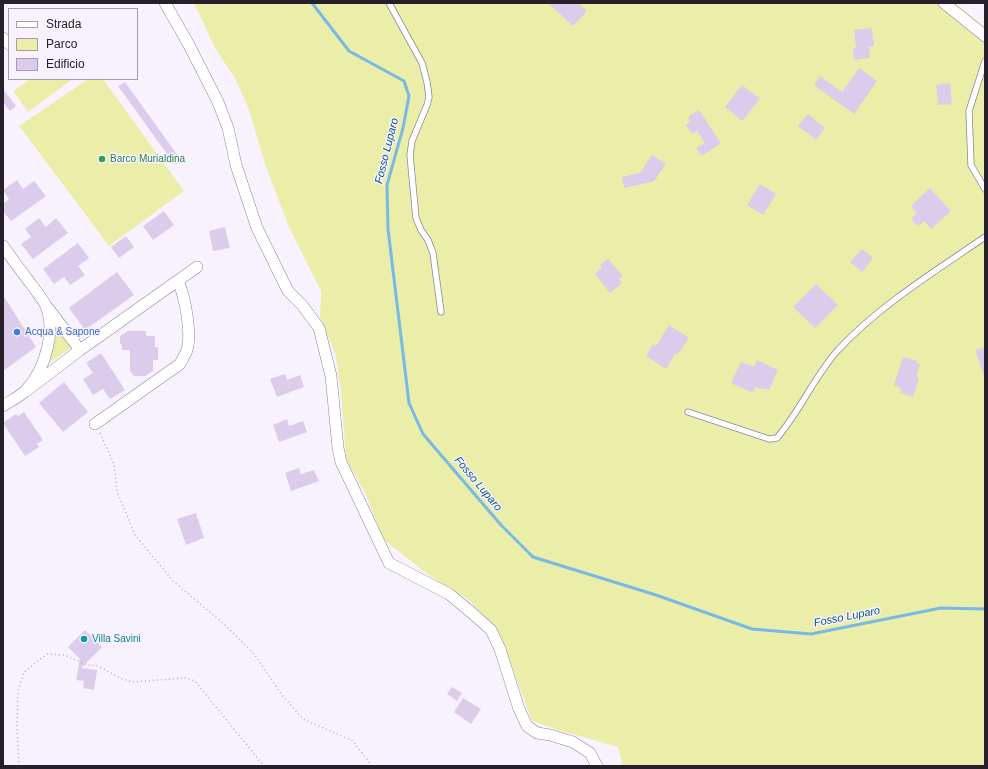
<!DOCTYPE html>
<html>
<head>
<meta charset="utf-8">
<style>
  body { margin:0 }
  #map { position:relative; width:988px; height:769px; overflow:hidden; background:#f8f2ff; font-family:Helvetica,sans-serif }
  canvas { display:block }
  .frame { position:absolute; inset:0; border:4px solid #26202c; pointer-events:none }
  .legend { position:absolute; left:8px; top:8px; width:130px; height:72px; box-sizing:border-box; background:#f8f2ff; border:1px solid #a49eab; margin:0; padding:5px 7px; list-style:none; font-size:12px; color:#26202c }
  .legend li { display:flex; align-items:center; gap:8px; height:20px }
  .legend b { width:20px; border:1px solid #a49eab }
</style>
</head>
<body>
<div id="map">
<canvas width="988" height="769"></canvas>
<div class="frame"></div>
<ul class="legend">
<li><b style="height:5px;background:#fff"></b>Strada</li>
<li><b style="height:11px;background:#eaeea9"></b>Parco</li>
<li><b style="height:11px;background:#daccea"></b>Edificio</li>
</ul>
</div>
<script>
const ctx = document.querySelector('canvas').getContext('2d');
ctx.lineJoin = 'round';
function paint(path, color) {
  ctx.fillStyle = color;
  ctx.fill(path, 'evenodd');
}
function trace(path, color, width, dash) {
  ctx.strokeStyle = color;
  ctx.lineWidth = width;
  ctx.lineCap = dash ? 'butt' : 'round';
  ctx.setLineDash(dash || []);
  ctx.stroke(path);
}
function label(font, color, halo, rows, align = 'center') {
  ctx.font = font + ' Helvetica,sans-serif';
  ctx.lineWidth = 3;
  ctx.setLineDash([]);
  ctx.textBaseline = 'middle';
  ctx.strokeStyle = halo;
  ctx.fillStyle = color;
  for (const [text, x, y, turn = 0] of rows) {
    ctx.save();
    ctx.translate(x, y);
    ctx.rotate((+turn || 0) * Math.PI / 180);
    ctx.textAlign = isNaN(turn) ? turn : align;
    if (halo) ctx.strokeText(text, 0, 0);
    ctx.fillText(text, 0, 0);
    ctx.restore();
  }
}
paint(new Path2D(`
  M 194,3 L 955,3 L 985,27 L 985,766 L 621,766 L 622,761 L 618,747 L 555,729 L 532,721 L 500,634 L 469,600 L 433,578 L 384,540 L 365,493 L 346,459 L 341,390 L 335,353 L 320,318 L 321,291 L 289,227 L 266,167 L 248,107 L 236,80 L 215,48 Z
  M 30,79 L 73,79 L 28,112 L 13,91 Z
  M 88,79 L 103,79 L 184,191 L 109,246 L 19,126 Z
  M 53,319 L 71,347 L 68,350 L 46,365 C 53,348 55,338 53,319 Z`), '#eaeea9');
trace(new Path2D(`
  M 312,3 L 349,51 L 404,81 L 409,96 L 403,128 L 387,185 L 388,229 L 409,403 L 423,434 L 501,525 L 533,557 L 656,595 L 752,629 L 811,634 L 941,608 L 985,609`), '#79b9e4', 3);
paint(new Path2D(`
  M 548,3 L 578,3 L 587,11 L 573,26 Z
  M 872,28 L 874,46 L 869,47 L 870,58 L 854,60 L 853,48 L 856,48 L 854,30 Z
  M 859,68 L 877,81 L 854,114 L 814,85 L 820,76 L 842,92 Z
  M 125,82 L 181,160 L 175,165 L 118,86 Z
  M 950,83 L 952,104 L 938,105 L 936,85 Z
  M 742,85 L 760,99 L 742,121 L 725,107 Z
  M 3,89 L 16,106 L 10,111 L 3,102 Z
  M 699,110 L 721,143 L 702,156 L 696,148 L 705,143 L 697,131 L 692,134 L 686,125 L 690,121 L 688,117 Z
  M 808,114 L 825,128 L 816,140 L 798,126 Z
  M 652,155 L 666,164 L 654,181 L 624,188 L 622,177 L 640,173 Z
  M 17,180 L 23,189 L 34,181 L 46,196 L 11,221 L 3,211 L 3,204 L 9,199 L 3,190 Z
  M 760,184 L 776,194 L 763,215 L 747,205 Z
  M 930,188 L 951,211 L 931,229 L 924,221 L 918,226 L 911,219 L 917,213 L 911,206 Z
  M 164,211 L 174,225 L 153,240 L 143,226 Z
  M 39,218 L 46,227 L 56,218 L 68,233 L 33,259 L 21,244 L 31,237 L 25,229 Z
  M 225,227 L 230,248 L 213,251 L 209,231 Z
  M 126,236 L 134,247 L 119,258 L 111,247 Z
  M 78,243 L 89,258 L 78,266 L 85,275 L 70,285 L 64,277 L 54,284 L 43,269 Z
  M 862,249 L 873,258 L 862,272 L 850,262 Z
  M 608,259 L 623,276 L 619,279 L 622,283 L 610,293 L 595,274 L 602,268 L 600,265 Z
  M 117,272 L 134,295 L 85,330 L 69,308 Z
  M 816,284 L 838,305 L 815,328 L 793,307 Z
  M 3,295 L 36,347 L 3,371 Z
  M 669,325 L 689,338 L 678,354 L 676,353 L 666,369 L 646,356 L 653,344 L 656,346 Z
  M 128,331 L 146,331 L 146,336 L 155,336 L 155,347 L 158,347 L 158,360 L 153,360 L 153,371 L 145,376 L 134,376 L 130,371 L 130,350 L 122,350 L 122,344 L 120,344 L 120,336 Z
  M 985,347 L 985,375 L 984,375 L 975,350 Z
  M 101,353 L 125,390 L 110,399 L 103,389 L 93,395 L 83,379 L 93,373 L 86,363 Z
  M 903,357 L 917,361 L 916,363 L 920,364 L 916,377 L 919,378 L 913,397 L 900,393 L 901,388 L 894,385 Z
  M 757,360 L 778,370 L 769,390 L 762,388 L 761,389 L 755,387 L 753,393 L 731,383 L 741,362 L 754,367 Z
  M 285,374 L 287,380 L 300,375 L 304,387 L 277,397 L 270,379 Z
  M 64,382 L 88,412 L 63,432 L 39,403 Z
  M 24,412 L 43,440 L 37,444 L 39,447 L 25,456 L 3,423 L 16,414 L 18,416 Z
  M 287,419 L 289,426 L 303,421 L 307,432 L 279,442 L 273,425 Z
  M 299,468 L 301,474 L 314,470 L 319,481 L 291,491 L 285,473 Z
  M 196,513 L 204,538 L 186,545 L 177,519 Z
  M 85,630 L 102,647 L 81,668 L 97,670 L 94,690 L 83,688 L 84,681 L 76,680 L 80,659 L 68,647 Z
  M 452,687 L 462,693 L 457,701 L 447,694 Z
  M 463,698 L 481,709 L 471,724 L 454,712 Z`), '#daccea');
const lane = new Path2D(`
  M 389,3 L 422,63 L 427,82 L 429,97 L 427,105 L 412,141 L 410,155 L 416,218 L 421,230 L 428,240 L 433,253 L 441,312
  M 985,61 L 969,111 L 971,165 L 985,189
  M 688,412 L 769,439 L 777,438 C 800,411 814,377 838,350 C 880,305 934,272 985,237`);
const street = new Path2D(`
  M 165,3 L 189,45 L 218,102 L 228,128 L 236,165 L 257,228 L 288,291 L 302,305 L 319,328 L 331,376 L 338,448 L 341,462 L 389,563 L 449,594 L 472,613 L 491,630 L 500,649 L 519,709 L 527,726 L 537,733 L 550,735 L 573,742 L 590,753 L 597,766
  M 944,3 L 985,36
  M 3,38 L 9,44
  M 3,246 C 12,259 21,271 31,284 C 35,290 41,297 45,304 C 57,330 45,370 26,390 C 20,397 10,401 3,406
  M 48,308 L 80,350
  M 26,391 L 80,350 L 197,267
  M 95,424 L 180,364 C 182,360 185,355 187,350 C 192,333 185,297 178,281`);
trace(lane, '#90839f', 7);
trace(street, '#90839f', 12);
trace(new Path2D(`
  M 100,433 L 114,464 L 117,491 L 135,535 L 174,582 L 224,624 L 254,654 L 282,695 L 303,719 L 353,741 L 372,766
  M 19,766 L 17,728 L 18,691 L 24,672 L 47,654 L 64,655 L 87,665 L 98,666 L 120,678 L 132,682 L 185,678 L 195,681 L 264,766`), '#b2acb8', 1.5, [1, 3]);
trace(lane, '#fff', 5.5);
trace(street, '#fff', 11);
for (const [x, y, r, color] of [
  [102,159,4,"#2e9e5b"],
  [17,332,4,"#3f7fe0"],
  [84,639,4,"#0f9aa8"]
]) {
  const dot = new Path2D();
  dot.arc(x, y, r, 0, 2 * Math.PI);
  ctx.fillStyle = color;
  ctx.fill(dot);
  trace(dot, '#f8f2ff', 1.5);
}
label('10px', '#27864d', '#f8f2ff', [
  ["Barco Murialdina",110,159]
], 'left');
label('10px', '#366cbe', '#f8f2ff', [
  ["Acqua & Sapone",25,332]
], 'left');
label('10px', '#0d838f', '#f8f2ff', [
  ["Villa Savini",92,639]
], 'left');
label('italic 11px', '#085881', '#f8f2ff', [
  ["Fosso Luparo",387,151,-76],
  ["Fosso Luparo",478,484,50],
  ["Fosso Luparo",847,617,-11]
]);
</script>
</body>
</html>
